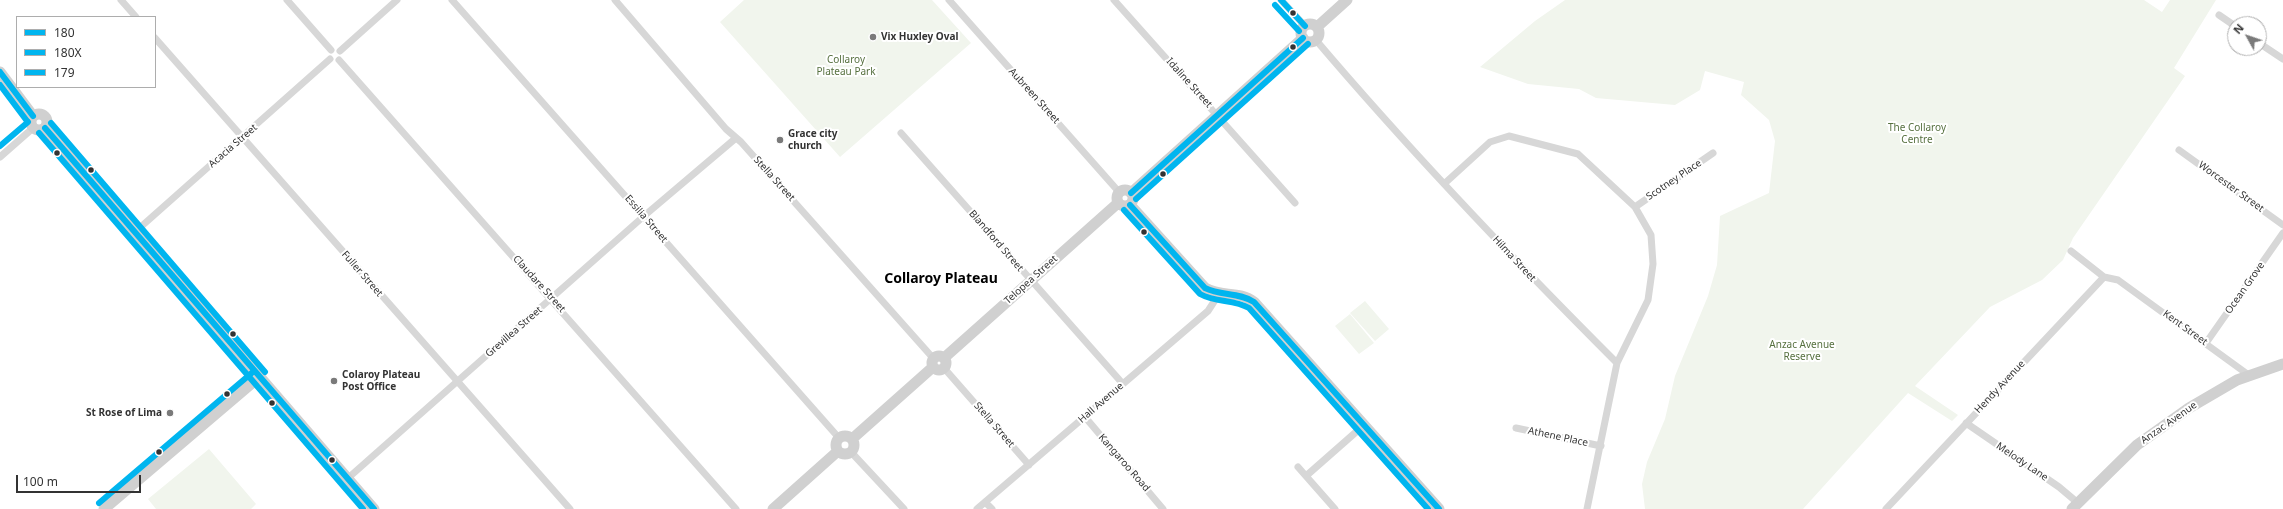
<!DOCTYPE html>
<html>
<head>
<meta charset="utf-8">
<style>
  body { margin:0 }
  #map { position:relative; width:2283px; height:509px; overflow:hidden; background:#fff; font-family:"Noto Sans",sans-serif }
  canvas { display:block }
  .legend { position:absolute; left:16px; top:16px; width:140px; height:72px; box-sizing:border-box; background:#fff; border:1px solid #adadad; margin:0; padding:5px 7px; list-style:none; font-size:12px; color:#333 }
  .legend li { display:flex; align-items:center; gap:8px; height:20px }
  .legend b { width:20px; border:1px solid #adadad }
  .north { position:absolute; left:2227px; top:16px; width:40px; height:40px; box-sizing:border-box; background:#fff; border:1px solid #adadad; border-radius:50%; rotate:310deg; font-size:11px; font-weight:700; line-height:16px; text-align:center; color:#333 }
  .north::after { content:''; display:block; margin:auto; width:14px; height:18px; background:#7a7a7a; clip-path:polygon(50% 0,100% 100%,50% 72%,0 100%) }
  .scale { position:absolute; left:16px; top:475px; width:125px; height:18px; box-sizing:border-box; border:2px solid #333; border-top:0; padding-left:5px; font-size:12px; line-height:14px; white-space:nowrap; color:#333; -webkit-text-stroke:3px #fff; paint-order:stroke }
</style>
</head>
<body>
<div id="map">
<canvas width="2283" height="509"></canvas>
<ul class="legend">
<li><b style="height:5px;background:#00b5ef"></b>180</li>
<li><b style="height:5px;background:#00b5ef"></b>180X</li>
<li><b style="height:5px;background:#00b5ef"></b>179</li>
</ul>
<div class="north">N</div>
<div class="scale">100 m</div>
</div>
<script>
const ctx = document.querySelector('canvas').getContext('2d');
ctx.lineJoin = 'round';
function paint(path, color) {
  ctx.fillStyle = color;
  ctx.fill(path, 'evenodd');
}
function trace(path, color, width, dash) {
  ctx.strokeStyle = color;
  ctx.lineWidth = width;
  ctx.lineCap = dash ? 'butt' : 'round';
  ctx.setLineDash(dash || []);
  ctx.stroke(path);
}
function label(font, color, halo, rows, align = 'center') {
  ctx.font = font + ' "Noto Sans",sans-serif';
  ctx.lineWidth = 4;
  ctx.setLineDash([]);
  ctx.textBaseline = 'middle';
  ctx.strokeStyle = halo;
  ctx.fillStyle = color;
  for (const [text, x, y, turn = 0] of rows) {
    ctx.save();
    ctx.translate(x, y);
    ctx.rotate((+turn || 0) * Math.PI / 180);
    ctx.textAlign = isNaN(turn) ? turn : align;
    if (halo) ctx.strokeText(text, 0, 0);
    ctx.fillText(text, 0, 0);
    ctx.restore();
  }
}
paint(new Path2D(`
  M 744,0 L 932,0 L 971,43 L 840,157 L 720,22 Z
  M 1565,0 L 2144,0 L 2162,12 L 2170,0 L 2216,0 L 2174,68 L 2185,76 L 2073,238 L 2063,260 L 2042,280 L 1990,307 L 1915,386 L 1958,415 L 1952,421 L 1908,393 L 1803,509 L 1645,509 L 1642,484 L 1647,462 L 1665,419 L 1675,376 L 1708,296 L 1717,265 L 1720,216 L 1769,193 L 1775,141 L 1769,120 L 1741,95 L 1744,82 L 1705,71 L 1700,90 L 1675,105 L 1596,98 L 1579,89 L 1528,84 L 1480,67 L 1535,21 Z
  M 1365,301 L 1389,329 L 1375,341 L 1350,313 Z
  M 1350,314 L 1374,343 L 1359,354 L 1335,326 Z
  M 209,449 L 256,504 L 251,509 L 156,509 L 148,499 Z`), '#f1f5ed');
trace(new Path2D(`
  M 121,0 L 136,17
  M 287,0 L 331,50
  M 452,0 L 839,438
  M 615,0 L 726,129 L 741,142 L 933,358
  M 949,0 L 1119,192
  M 1114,0 L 1295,203
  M 1281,0 L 1305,26
  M 2219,15 L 2235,26
  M 155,38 L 570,509
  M 1315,39 C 1411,152 1513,259 1617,363 L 1587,509
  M 2259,43 L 2283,59
  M 340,51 L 397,0
  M 339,60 L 736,509
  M 901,133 L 1123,384
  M 2179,150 L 2283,225
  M 0,157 L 33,128
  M 1444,184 L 1490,142 L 1509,136 L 1578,154 L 1635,207 L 1651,235 L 1653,264 L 1648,300 L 1617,363
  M 1635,207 L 1713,153
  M 135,232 L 330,59
  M 2071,251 L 2104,277
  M 2206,343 L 2283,233
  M 944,368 L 1029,465
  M 1085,417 L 1163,509
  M 1966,423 L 2059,487 L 2078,503
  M 1516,428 L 1601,446
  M 851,452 L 904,509
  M 1298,467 L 1335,509
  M 1306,476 L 1364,425
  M 347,479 L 644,216 L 736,138
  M 985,502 L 992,509
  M 977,509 L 1208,311 L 1219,294
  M 1886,509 L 2104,277 L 2118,280 L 2250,376`), '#d7d7d7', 7);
trace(new Path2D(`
  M1301 33a9 9 0 1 1 18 0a9 9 0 1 1-18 0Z
  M 1317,27 L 1347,0
  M 0,72 L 33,116
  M31 122a8 8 0 1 1 16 0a8 8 0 1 1-16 0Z
  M 45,128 L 374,509
  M1117 198a8 8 0 1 1 16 0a8 8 0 1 1-16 0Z
  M 1131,193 L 1303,38
  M 1130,205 L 1205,288 C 1221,298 1239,290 1254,302 L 1439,509
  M932 363a7 7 0 1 1 14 0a7 7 0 1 1-14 0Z
  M 944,358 L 1118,203
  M836 445a9 9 0 1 1 18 0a9 9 0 1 1-18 0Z
  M 852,439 L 933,367
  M 104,509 L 259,377
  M 773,509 L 838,451
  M 2072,509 L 2137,445 L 2189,408 L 2237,380 L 2283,364`), '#d0d0d0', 11);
trace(new Path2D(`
  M 1281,0 L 1305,26
  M 0,72 L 33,116
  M 45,128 L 374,509
  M 1131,193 L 1303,38
  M 1130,205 L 1205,288 C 1221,296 1239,292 1254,302 L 1439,509`), '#00b5ef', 6);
trace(new Path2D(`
  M 1275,5 L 1299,31
  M 0,85 L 27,121
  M 39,133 L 363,509
  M 1136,199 L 1308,44
  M 1124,210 L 1200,294 C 1216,303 1234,299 1249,308 L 1428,509`), '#00b5ef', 6);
trace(new Path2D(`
  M 51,123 L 265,372
  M 0,146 L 28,122
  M 99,503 L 254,371`), '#00b5ef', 6);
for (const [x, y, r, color] of [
  [1293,13,3.5,"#333"],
  [873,37,4,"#7a7a7a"],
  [1293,47,3.5,"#333"],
  [780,140,4,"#7a7a7a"],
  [57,153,3.5,"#333"],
  [91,170,3.5,"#333"],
  [1163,174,3.5,"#333"],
  [1144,232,3.5,"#333"],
  [233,334,3.5,"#333"],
  [334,381,4,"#7a7a7a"],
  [227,394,3.5,"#333"],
  [272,403,3.5,"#333"],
  [170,413,4,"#7a7a7a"],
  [159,452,3.5,"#333"],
  [332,460,3.5,"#333"]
]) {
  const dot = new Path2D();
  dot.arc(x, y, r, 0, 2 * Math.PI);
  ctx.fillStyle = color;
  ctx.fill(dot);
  trace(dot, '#fff', 1.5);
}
label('bold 10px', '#333', '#fff', [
  ["Vix Huxley Oval",881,37],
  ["Grace city",788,134],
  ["church",788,146],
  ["Colaroy Plateau",342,375],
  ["Post Office",342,387],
  ["St Rose of Lima",162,413,"right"]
], 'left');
label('10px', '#56703f', '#fff', [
  ["Collaroy",846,60],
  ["Plateau Park",846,72],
  ["The Collaroy",1917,128],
  ["Centre",1917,140],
  ["Anzac Avenue",1802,345],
  ["Reserve",1802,357]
]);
label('10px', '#333', '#fff', [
  ["Idaline Street",1189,83,48],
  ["Aubreen Street",1034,96,48],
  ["Acacia Street",233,146,-41],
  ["Stella Street",774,179,48],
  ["Scotney Place",1674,180,-34],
  ["Worcester Street",2231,187,36],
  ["Essilia Street",646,219,49],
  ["Blandford Street",996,241,49],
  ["Hilma Street",1514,259,47],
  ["Fuller Street",362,274,49],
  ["Telopea Street",1031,280,-42],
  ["Claudare Street",539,284,48],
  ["Ocean Grove",2245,288,-55],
  ["Kent Street",2185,328,36],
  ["Grevillea Street",514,332,-41],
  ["Hendy Avenue",2000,387,-47],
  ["Hall Avenue",1101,403,-41],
  ["Anzac Avenue",2169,423,-35],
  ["Stella Street",994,425,49],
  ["Athene Place",1558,437,12],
  ["Melody Lane",2022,462,34],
  ["Kangaroo Road",1124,463,49]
]);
label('bold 14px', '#000', '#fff', [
  ["Collaroy Plateau",941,279]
]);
</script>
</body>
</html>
